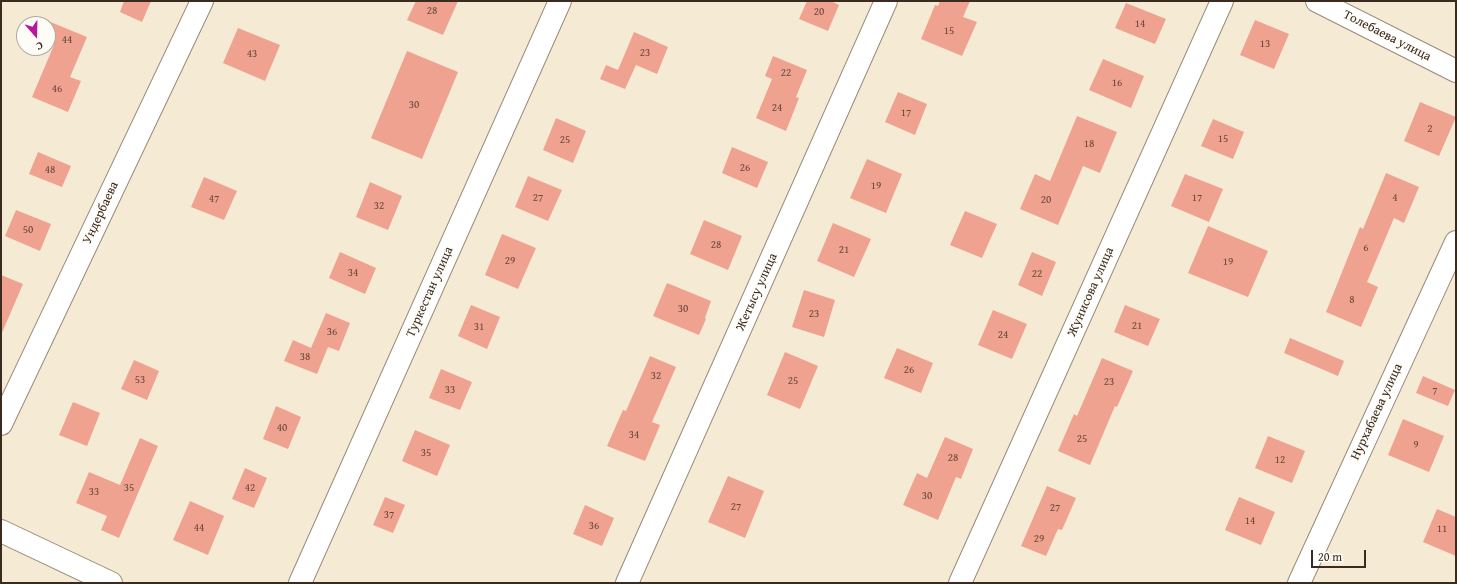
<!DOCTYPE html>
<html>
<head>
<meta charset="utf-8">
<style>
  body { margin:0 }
  #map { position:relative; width:1457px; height:584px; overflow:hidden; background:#f5ead4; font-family:"Gentium Book Plus",serif }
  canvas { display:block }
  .frame { position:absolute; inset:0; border:2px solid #3b2a1e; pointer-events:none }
  .north { position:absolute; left:16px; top:16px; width:40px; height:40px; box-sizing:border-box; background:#fdfcf7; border:1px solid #afa8a0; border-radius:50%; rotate:160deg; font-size:11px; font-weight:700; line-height:16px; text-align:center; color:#3b2a1e }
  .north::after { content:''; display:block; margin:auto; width:14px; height:18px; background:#b5179e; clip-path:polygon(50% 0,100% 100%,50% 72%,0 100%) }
  .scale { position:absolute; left:1311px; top:550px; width:55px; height:18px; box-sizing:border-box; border:2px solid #3b2a1e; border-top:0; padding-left:5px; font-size:12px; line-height:14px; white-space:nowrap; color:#3b2a1e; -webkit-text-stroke:3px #fdfcf7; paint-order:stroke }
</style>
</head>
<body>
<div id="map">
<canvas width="1457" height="584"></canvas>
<div class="frame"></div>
<div class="north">С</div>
<div class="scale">20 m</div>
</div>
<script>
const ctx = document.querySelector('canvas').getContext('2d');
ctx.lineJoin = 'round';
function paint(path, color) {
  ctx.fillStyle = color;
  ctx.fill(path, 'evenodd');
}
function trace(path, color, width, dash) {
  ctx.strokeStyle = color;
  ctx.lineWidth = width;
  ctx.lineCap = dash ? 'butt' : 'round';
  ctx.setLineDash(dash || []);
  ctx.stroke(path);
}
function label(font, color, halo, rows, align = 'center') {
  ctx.font = font + ' "Gentium Book Plus",serif';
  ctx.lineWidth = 3;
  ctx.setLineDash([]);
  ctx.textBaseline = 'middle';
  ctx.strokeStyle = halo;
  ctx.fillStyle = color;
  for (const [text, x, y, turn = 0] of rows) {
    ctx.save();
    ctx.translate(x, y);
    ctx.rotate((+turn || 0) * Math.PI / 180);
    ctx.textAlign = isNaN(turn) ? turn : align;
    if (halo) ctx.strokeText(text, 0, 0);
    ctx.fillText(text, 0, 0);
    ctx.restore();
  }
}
paint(new Path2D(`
  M 124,1 L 151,1 L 142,22 L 120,12 Z
  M 416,1 L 458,1 L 443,35 L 407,20 Z
  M 807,1 L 831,1 L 839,5 L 828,31 L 799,19 Z
  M 940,1 L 970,1 L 963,17 L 977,22 L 962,56 L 921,39 L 935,5 L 938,6 Z
  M 1126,3 L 1166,19 L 1155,44 L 1115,28 Z
  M 1255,20 L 1289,34 L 1274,69 L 1240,55 Z
  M 48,21 L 87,37 L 70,77 L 81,81 L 68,112 L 32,97 L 54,45 L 48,42 Z
  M 238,28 L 280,45 L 265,81 L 223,63 Z
  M 634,32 L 668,47 L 657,74 L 636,65 L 625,89 L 600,79 L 606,65 L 618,70 Z
  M 407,51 L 458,72 L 422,159 L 371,138 Z
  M 773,56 L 807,70 L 796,97 L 799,98 L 786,131 L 756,118 L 772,79 L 765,76 Z
  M 1103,59 L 1144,76 L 1131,108 L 1089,90 Z
  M 898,92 L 927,104 L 915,135 L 885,122 Z
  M 1420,102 L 1456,117 L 1439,156 L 1404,141 Z
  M 1077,116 L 1117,132 L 1100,173 L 1083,166 L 1058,225 L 1020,209 L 1035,174 L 1050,181 Z
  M 556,118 L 586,131 L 573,163 L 543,150 Z
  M 1213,119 L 1244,132 L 1233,159 L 1201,146 Z
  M 732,147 L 768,162 L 757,188 L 722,173 Z
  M 38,152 L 71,166 L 62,187 L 29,174 Z
  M 867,159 L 902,174 L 886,213 L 850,198 Z
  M 1386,173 L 1419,187 L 1404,223 L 1394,218 L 1367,282 L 1378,287 L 1361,327 L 1326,312 L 1360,227 L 1363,229 Z
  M 1185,174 L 1223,189 L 1209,222 L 1171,206 Z
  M 528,176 L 562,190 L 548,221 L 515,207 Z
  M 204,177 L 237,191 L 224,220 L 191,207 Z
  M 370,182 L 402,196 L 388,230 L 356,217 Z
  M 16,210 L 51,224 L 40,251 L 5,236 Z
  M 965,211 L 997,224 L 982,258 L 950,245 Z
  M 704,220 L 742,236 L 728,270 L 690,254 Z
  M 833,223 L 871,239 L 854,277 L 817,261 Z
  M 1208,226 L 1268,251 L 1248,297 L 1188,273 Z
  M 502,234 L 536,248 L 518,289 L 485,275 Z
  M 340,252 L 376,268 L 365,294 L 329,278 Z
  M 1032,252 L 1056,262 L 1042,296 L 1018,285 Z
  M 1,275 L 23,284 L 1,335 Z
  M 667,283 L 711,301 L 705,318 L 706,319 L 699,335 L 653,316 Z
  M 804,290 L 835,300 L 824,337 L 792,327 Z
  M 471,305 L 500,317 L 487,349 L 458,336 Z
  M 1125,305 L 1160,319 L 1148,346 L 1114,332 Z
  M 993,310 L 1027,324 L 1012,359 L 978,345 Z
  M 326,313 L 350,323 L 339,351 L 328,347 L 317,374 L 284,361 L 293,340 L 311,348 Z
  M 1290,338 L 1344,361 L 1338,376 L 1284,353 Z
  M 897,348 L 933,363 L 921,393 L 884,378 Z
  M 785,352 L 818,366 L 800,409 L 767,395 Z
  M 650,356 L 676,367 L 652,422 L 660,425 L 645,461 L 607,446 L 623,410 L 626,411 Z
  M 1102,358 L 1133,371 L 1117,407 L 1115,406 L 1090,465 L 1058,451 L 1074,414 L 1077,416 Z
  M 134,360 L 159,371 L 147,400 L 121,389 Z
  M 441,369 L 472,382 L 460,410 L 429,398 Z
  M 1423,376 L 1455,390 L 1448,406 L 1416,393 Z
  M 73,402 L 100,413 L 87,446 L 59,435 Z
  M 276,406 L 301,417 L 288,449 L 263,439 Z
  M 1403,419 L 1444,436 L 1429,472 L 1388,455 Z
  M 415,430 L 450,445 L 437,476 L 402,461 Z
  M 1268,436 L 1305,451 L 1292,483 L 1255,468 Z
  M 945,437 L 973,449 L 961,479 L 956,477 L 938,520 L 903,505 L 917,473 L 927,478 Z
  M 140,438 L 158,446 L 119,538 L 101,530 L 107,516 L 76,503 L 89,472 L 120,485 Z
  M 245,468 L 267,478 L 254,508 L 232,499 Z
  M 728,476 L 764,491 L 745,538 L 708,522 Z
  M 1047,486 L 1076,498 L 1062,530 L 1058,529 L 1046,556 L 1021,546 Z
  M 385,497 L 405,505 L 393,533 L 373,525 Z
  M 1239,497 L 1275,512 L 1261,545 L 1225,530 Z
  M 190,501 L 224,516 L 208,555 L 173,540 Z
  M 585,505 L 614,518 L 602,546 L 573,534 Z
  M 1437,509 L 1456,517 L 1456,556 L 1423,542 Z`), '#f0a290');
const minor = new Path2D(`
  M 1317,1 L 1456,71
  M 1,424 L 202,1
  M 1,531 L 111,583
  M 300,583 L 560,1
  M 627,583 L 886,1
  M 960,583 L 1222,1
  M 1299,583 L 1456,242`);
trace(minor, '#988a79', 24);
trace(minor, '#fff', 22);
label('11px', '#68483a', null, [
  ["28",432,11],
  ["20",819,12],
  ["14",1140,24],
  ["15",949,31],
  ["44",67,40],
  ["13",1265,44],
  ["23",645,53],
  ["43",252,54],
  ["22",786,73],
  ["16",1117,83],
  ["46",57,89],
  ["30",414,105],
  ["24",777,108],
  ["17",906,113],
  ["2",1430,129],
  ["15",1223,139],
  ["25",565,140],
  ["18",1089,144],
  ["26",745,168],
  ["48",50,170],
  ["19",876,186],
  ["27",538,198],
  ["17",1197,198],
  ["4",1395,198],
  ["47",214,199],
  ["20",1046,200],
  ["32",379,206],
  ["50",28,230],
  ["28",716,245],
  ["6",1366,248],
  ["21",844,250],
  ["29",510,261],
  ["19",1228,262],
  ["34",353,273],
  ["22",1037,274],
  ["8",1352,300],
  ["30",683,309],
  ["23",814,314],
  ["21",1137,326],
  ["31",479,327],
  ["36",332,332],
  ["24",1003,335],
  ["38",305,357],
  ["26",909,370],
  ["32",656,376],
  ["53",140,380],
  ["25",793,381],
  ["23",1109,382],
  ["33",450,390],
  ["7",1435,391],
  ["40",282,428],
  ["34",634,435],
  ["25",1082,439],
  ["9",1416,445],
  ["35",426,453],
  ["28",953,458],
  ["12",1280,460],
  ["35",129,488],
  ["42",250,488],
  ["33",94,492],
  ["30",927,496],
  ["27",736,507],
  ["27",1055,508],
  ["37",389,515],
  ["14",1250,521],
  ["36",594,526],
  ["44",199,528],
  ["11",1442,529],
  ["29",1039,539]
]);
label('13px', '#3b2a1e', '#fdfcf7', [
  ["Толебаева улица",1387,36,27],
  ["Ундербаева",101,213,-65],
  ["Туркестан улица",430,292,-66],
  ["Жетысу улица",757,292,-66],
  ["Жунисова улица",1091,292,-66],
  ["Нурхабаева улица",1377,412,-65]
]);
</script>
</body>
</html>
